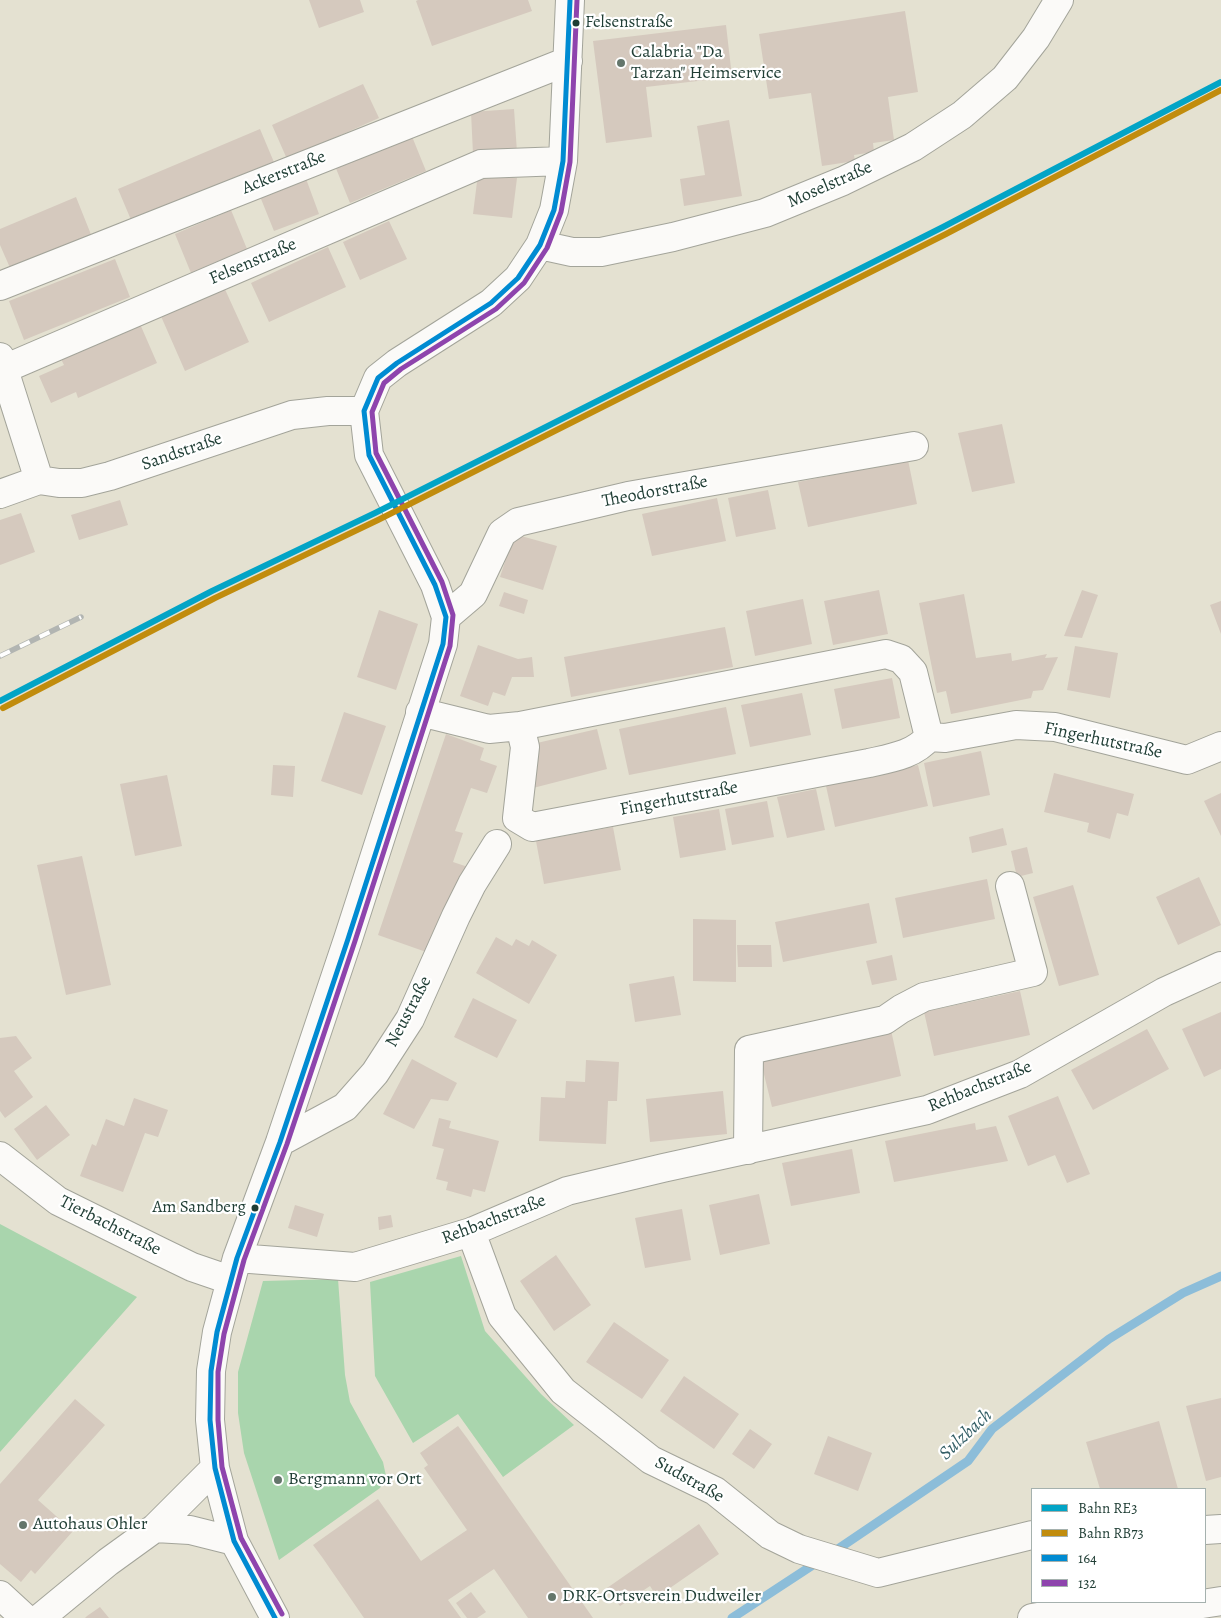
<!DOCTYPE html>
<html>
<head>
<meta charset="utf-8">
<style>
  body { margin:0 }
  #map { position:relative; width:1221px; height:1618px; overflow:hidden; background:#e4e1d1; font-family:Alegreya,serif }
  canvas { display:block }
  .legend { position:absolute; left:1031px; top:1488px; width:175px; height:115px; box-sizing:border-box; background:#fff; border:1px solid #a5b1ae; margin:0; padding:6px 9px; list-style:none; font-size:15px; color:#1f3d34 }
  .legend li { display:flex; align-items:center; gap:10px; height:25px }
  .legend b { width:25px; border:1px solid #a5b1ae }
</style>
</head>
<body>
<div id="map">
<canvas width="1221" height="1618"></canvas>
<ul class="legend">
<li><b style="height:6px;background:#02a4c6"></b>Bahn RE3</li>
<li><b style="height:6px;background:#c18c0d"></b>Bahn RB73</li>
<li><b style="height:6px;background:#008bd2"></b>164</li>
<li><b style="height:6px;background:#8e44ad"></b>132</li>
</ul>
</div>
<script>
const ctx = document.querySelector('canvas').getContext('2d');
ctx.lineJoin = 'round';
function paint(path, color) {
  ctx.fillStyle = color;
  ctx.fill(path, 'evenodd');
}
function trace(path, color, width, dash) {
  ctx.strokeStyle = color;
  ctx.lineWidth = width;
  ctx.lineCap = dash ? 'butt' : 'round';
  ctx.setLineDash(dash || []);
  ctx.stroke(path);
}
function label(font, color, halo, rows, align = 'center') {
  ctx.font = font + ' Alegreya,serif';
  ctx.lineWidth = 4.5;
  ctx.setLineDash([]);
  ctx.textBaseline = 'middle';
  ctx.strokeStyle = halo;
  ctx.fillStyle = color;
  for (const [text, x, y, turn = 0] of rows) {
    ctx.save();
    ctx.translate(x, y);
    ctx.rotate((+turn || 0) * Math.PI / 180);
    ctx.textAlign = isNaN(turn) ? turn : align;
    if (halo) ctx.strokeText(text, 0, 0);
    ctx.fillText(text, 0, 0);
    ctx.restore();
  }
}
paint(new Path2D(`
  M 0,1224 L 137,1297 L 0,1452 Z
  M 461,1256 L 485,1331 L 541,1394 L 574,1425 L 503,1477 L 458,1414 L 413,1443 L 375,1376 L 370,1282 Z
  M 338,1279 L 345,1375 L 350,1402 L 383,1462 L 386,1476 L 380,1488 L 279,1560 L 244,1453 L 238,1413 L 238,1372 L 263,1281 Z`), '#a9d5ad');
trace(new Path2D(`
  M 832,1553 L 968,1461 L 992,1429 L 1109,1339 L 1183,1293 L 1221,1276
  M 732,1618 L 819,1561`), '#8cbdd9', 9);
paint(new Path2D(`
  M 309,0 L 360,0 L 364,12 L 319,28 Z
  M 418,0 L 528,0 L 532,11 L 432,46 L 416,1 Z
  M 905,11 L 918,92 L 888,97 L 894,140 L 873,143 L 874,152 L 854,155 L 855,161 L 822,166 L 811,93 L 769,99 L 759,34 Z
  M 726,25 L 732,77 L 646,87 L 652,137 L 606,143 L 593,41 Z
  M 363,84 L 379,118 L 287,159 L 272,125 Z
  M 514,109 L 517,152 L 473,154 L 471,112 Z
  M 729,120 L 742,196 L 684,206 L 680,179 L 705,175 L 697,126 Z
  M 260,129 L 276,167 L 134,227 L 118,189 Z
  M 411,134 L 426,171 L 350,203 L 335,166 Z
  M 478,174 L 517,178 L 512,218 L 473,214 Z
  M 305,176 L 319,214 L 274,231 L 259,194 Z
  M 76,197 L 92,237 L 11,270 L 0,245 L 0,229 Z
  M 231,210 L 247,249 L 191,273 L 175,234 Z
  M 389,221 L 407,259 L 360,280 L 343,242 Z
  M 328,247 L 346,287 L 269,322 L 251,283 Z
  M 115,259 L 130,297 L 24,340 L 9,301 Z
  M 223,285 L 249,342 L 185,371 L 160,314 Z
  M 140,324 L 157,363 L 78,398 L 76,392 L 51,403 L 39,376 L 64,365 L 61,359 Z
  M 1002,424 L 1015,483 L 972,492 L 958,433 Z
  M 908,460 L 917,504 L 808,527 L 798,482 Z
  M 768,490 L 776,529 L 736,537 L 728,498 Z
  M 717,498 L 726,541 L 652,556 L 642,514 Z
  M 120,500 L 128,525 L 79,540 L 71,515 Z
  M 21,513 L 35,552 L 0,565 L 0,520 Z
  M 514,534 L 557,546 L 543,590 L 500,577 Z
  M 879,590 L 888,634 L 833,645 L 824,601 Z
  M 1082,590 L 1098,595 L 1082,638 L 1064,636 Z
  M 504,592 L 528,600 L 524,614 L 499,606 Z
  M 964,594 L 976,658 L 1011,653 L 1012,661 L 1047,654 L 1045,658 L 1058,657 L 1043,690 L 1033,691 L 1031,698 L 951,714 L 946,691 L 937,693 L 919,603 Z
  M 803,599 L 812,644 L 755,656 L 746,611 Z
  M 1221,601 L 1221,634 L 1210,605 Z
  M 379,610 L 418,624 L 396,690 L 357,677 Z
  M 725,627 L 733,667 L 571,697 L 564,657 Z
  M 478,645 L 518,659 L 532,657 L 534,677 L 512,677 L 505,696 L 493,692 L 488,706 L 460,696 Z
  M 1075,646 L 1118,653 L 1110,698 L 1067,690 Z
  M 892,678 L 900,718 L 842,729 L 834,689 Z
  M 802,693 L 811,735 L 750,747 L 741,705 Z
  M 726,707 L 736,754 L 629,775 L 619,729 Z
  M 344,712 L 386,726 L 362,795 L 321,781 Z
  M 597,729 L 607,769 L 533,788 L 537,743 Z
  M 446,734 L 484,748 L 480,760 L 497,766 L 487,793 L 471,788 L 455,831 L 463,833 L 453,862 L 468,867 L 429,953 L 378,935 Z
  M 981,751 L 990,795 L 933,807 L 924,763 Z
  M 273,765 L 295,766 L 293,797 L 271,795 Z
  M 918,765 L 928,806 L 835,827 L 826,786 Z
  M 1054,773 L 1134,794 L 1128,816 L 1117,813 L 1110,839 L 1087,832 L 1089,823 L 1044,812 Z
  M 167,775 L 182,846 L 135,856 L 120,784 Z
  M 816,789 L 825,830 L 787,838 L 777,797 Z
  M 1221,793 L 1221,836 L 1204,801 Z
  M 767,801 L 774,837 L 732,845 L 725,809 Z
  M 719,809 L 726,850 L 680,858 L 673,817 Z
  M 613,827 L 621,870 L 544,884 L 536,841 Z
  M 1003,828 L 1007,845 L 972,853 L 969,837 Z
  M 1027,847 L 1033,873 L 1017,877 L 1011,851 Z
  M 82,856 L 111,985 L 66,995 L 37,865 Z
  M 1199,877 L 1221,925 L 1178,945 L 1156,897 Z
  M 987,879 L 995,919 L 903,938 L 895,898 Z
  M 1073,885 L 1099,975 L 1059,986 L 1033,897 Z
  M 869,903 L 877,943 L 783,962 L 775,922 Z
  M 693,919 L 736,920 L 736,982 L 693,981 Z
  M 496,937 L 512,946 L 516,939 L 529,946 L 532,940 L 557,955 L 529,1004 L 476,973 Z
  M 737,945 L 771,945 L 772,967 L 738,967 Z
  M 892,955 L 897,980 L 872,985 L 866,961 Z
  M 674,976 L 681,1015 L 635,1022 L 629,984 Z
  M 1020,991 L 1030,1035 L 934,1056 L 924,1012 Z
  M 473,998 L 517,1020 L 497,1058 L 454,1037 Z
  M 1221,1012 L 1221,1069 L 1204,1077 L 1182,1029 Z
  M 1147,1029 L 1169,1069 L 1093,1110 L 1071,1070 Z
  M 891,1030 L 901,1076 L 772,1107 L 761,1062 Z
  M 16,1036 L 32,1058 L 14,1071 L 33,1097 L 5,1118 L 0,1111 L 0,1038 Z
  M 412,1059 L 457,1083 L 448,1101 L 431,1099 L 414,1129 L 383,1114 Z
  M 586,1060 L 619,1062 L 617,1101 L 608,1101 L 606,1144 L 539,1141 L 541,1097 L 565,1098 L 566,1081 L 585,1082 Z
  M 723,1091 L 727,1134 L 650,1142 L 646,1099 Z
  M 1058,1096 L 1090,1174 L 1067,1183 L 1055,1155 L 1028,1166 L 1008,1116 Z
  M 134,1098 L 168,1110 L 158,1137 L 145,1133 L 123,1192 L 80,1176 L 92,1144 L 96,1146 L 106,1119 L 124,1126 Z
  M 46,1105 L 70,1135 L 37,1160 L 14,1129 Z
  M 439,1118 L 451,1121 L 449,1128 L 499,1141 L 485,1192 L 473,1189 L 471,1197 L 446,1190 L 448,1182 L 436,1179 L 444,1149 L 432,1146 Z
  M 975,1123 L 976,1130 L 996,1126 L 1008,1161 L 894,1182 L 885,1141 Z
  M 852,1149 L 860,1193 L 791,1206 L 782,1163 Z
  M 759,1194 L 770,1244 L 720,1255 L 709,1205 Z
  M 295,1205 L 324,1214 L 317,1237 L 288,1228 Z
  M 682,1209 L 691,1260 L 645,1268 L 635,1218 Z
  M 391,1215 L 393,1227 L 379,1230 L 378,1217 Z
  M 556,1255 L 591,1305 L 554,1331 L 520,1281 Z
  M 614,1322 L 669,1360 L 642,1399 L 586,1362 Z
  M 684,1376 L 739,1414 L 714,1449 L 660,1411 Z
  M 1221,1398 L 1221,1477 L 1206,1481 L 1186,1406 Z
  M 75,1399 L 105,1425 L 38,1500 L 73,1531 L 35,1574 L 31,1570 L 21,1582 L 0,1564 L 0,1484 Z
  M 1159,1421 L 1178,1489 L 1100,1489 L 1086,1442 Z
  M 458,1426 L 467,1438 L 593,1618 L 528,1618 L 494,1569 L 448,1600 L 461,1618 L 364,1618 L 322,1557 L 313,1545 L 378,1499 L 421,1561 L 467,1530 L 424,1468 L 428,1465 L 420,1453 Z
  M 750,1429 L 772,1444 L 754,1469 L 732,1454 Z
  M 828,1436 L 872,1453 L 858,1491 L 814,1474 Z
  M 699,1524 L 719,1554 L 657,1597 L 650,1586 L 620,1606 L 607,1588 Z
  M 471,1592 L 486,1612 L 477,1618 L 467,1618 L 456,1603 Z
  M 100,1607 L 109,1618 L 85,1618 L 87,1616 Z`), '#d5c9be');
const minor = new Path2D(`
  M 540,245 L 572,252 L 601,252 L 673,237 L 765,213 L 843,181 L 913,147 L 962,115 L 1005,78 L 1036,38 L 1059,0
  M 0,286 L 568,61
  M 0,357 L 39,480
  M 4,369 L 481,164 L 563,161
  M 0,494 L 39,480 L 59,483 L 82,483 L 110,476 L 292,415 L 328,411 L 364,411
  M 446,617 L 473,594 L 502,533 L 518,522 L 628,496 L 914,446
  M 420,712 L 489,729 L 520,726 L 886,654 L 901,659 L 913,672 L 929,737 C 914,755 891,758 869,763 L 532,827 L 517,818 L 525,747 L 520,726
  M 929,737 L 945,738 L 1016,725 L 1055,727 L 1187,760 L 1221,746
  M 280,1142 L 345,1107 L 375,1073 L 410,1019 L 456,916 L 472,884 L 497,844
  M 748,1150 L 749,1050 L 885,1020 L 901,1009 L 924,997 L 1033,972 L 1010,886
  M 0,1156 L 58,1201 L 157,1250 L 192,1267 L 230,1280
  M 471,1232 L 502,1316 L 563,1391 L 651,1460 L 715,1491 L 770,1535 L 799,1549 L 878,1573 L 1032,1535
  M 237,1258 L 355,1267 L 471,1232 L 567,1191 L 663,1168 L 927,1110 L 1020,1074 L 1164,992 L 1221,966
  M 155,1528 L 190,1530 L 234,1541
  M 1205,1530 L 1221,1529
  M 0,1595 L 25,1618
  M 40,1618 L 108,1562 L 155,1528 L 215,1468
  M 275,1618 L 234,1541 L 215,1468 L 210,1420 L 211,1371 L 217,1332 L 237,1258 L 280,1142 L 348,939 L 443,644 L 446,617 L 435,585 L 369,455 L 364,411 L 378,378 L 397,363 L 491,303 L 518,278 L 540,245 L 554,210 L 563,161 L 570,0`);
const major = new Path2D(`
  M 1151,1612 L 1221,1601
  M 1032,1618 L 1073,1611 L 1168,1608`);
trace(minor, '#a3a49a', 30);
trace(major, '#a3a49a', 30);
trace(minor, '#fbfaf8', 28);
trace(major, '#fbfaf8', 28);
const rail = new Path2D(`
  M 0,656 L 81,617`);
trace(rail, '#b2b5b2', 5.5);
trace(rail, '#fff', 4, [11]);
trace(new Path2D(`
  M 275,1618 L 234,1541 L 215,1468 L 210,1420 L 211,1371 L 217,1332 L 237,1258 L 280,1142 L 348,939 L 443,644 L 446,617 L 435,585 L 369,455 L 364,411 L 378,378 L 397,363 L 491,303 L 518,278 L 540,245 L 554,210 L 563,161 L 570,0`), '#008bd2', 5);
trace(new Path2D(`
  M 282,1614 L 241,1538 L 222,1467 L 218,1420 L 218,1372 L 224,1334 L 244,1260 L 287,1144 L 355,941 L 450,646 L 453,615 L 442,582 L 376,453 L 372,412 L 384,383 L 401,369 L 496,309 L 524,283 L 547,248 L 561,212 L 570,162 L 577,0`), '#8e44ad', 5);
trace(new Path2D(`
  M 0,701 L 212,591 L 375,513 L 943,227 L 1221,82`), '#02a4c6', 6);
trace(new Path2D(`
  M 3,708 L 215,598 L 378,520 L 946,234 L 1221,90`), '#c18c0d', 6);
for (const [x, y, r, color] of [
  [576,23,4.5,"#1f3d34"],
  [621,63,5,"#64766b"],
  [255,1208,4.5,"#1f3d34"],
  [278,1480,5,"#64766b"],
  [23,1525,5,"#64766b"],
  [552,1597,5,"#64766b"]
]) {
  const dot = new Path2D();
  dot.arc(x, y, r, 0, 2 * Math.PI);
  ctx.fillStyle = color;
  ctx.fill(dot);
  trace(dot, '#fff', 2);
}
label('17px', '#1f3d34', '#fff', [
  ["Felsenstraße",585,23],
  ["Am Sandberg",246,1208,"right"]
], 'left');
label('18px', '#1f3d34', '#fff', [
  ["Calabria \"Da",631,53],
  ["Tarzan\" Heimservice",631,74],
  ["Bergmann vor Ort",288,1480],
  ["Autohaus Ohler",33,1525],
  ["DRK-Ortsverein Dudweiler",562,1597]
], 'left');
label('18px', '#1f3d34', '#fff', [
  ["Ackerstraße",284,173,-22],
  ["Moselstraße",830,185,-24],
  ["Felsenstraße",253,262,-23],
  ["Sandstraße",182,452,-19],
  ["Theodorstraße",655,492,-11],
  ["Fingerhutstraße",1103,741,12],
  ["Fingerhutstraße",679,799,-11],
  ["Neustraße",409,1012,-62],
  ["Rehbachstraße",980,1087,-22],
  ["Rehbachstraße",494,1220,-21],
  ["Tierbachstraße",110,1226,27],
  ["Sudstraße",689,1480,29]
]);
label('italic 19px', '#345f67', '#fff', [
  ["Sulzbach",966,1435,-43]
]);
</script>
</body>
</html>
